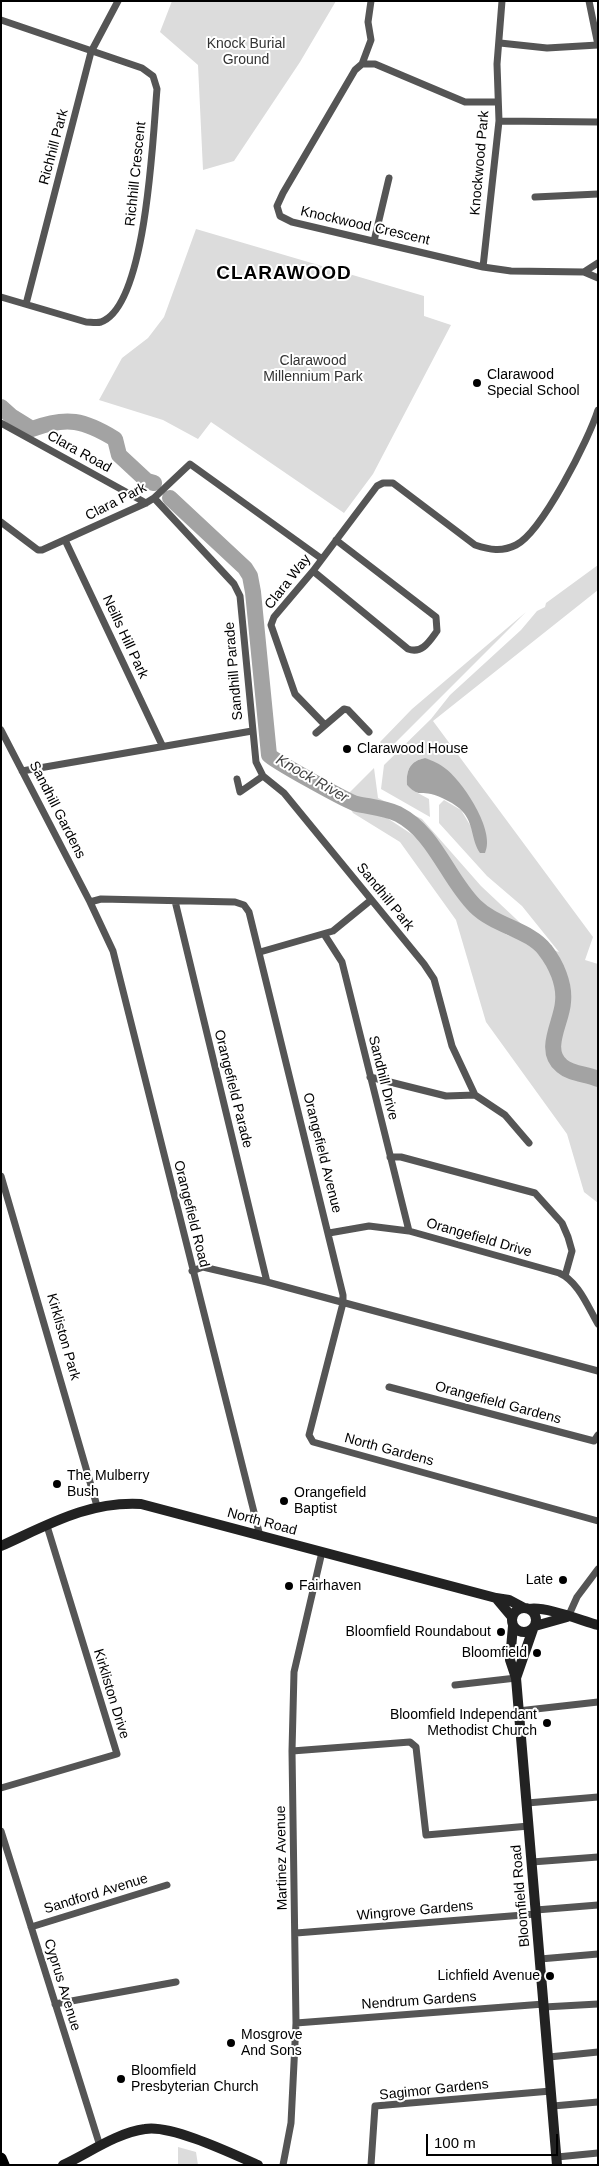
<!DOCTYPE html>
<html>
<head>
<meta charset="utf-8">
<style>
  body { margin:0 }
  #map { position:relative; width:599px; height:2166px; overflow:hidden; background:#fff; font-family:Helvetica,sans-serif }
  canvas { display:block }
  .frame { position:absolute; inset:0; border:2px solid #000; pointer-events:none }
  .scale { position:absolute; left:426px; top:2134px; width:132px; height:22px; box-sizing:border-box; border:2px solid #000; border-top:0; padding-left:6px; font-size:15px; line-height:18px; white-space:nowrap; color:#000; -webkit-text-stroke:4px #fff; paint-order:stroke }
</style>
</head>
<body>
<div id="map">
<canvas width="599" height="2166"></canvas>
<div class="frame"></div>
<div class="scale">100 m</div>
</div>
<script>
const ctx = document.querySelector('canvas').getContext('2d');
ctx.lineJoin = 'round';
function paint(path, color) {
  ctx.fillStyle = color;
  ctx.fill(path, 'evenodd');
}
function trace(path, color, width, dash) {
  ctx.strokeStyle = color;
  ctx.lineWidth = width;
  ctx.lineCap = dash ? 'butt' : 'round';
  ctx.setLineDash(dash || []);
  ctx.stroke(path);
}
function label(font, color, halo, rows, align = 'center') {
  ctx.font = font + ' Helvetica,sans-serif';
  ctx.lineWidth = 4;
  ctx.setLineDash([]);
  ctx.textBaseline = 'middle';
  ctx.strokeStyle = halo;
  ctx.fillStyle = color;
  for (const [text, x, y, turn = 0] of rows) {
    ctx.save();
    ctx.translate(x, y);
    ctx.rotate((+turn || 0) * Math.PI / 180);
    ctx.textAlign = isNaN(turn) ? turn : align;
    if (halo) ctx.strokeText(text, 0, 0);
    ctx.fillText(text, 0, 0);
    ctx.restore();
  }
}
paint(new Path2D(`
  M 172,1 L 336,1 L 300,62 L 234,161 L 203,170 L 198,65 L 160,32 Z
  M 196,229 L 424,296 L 424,316 L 451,325 L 373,474 L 344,513 L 211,422 L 198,439 L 163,420 L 99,400 L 122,358 L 148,338 L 164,317 Z
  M 598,565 L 598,590 L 433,721 L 593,937 L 585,960 L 598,964 L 598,1203 L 584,1192 L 567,1134 L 486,1022 L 456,920 L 400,842 L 353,813 L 346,802 L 378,812 L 416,837 L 481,917 L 507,935 L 559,952 L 522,906 L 487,876 L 439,823 L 439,805 L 444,800 L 461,810 L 473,830 L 484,827 L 425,758 C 410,761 406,770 407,785 L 414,791 L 429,799 L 430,817 L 381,789 L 384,765 L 431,719 L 450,695 L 521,630 L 537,611 L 545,607 L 546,603 Z
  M 526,612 L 388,750 L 380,742 L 412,709 Z
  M 374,768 L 378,798 L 422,819 L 481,886 L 532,934 C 502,923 478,907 459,881 C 443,861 433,837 413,821 C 394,805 368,802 345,797 Z
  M 178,2147 L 196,2152 L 198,2165 L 178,2165 Z`), '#dcdcdc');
paint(new Path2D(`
  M 425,758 C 433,761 439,763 446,769 C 463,782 496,831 485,853 L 480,853 C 471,840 474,823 462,811 C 456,804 440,796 431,794 C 418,791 419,797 407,785 C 406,770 410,761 425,758 Z`), '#a3a3a3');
trace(new Path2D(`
  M 1,407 L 11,416 L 32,429 C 67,416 84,420 115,439 L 119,455 L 147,481 L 154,483
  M 170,498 L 245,568 L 250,576 L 253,592 L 269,755 C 273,760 348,802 357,804 C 371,807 385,808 398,814 C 435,833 447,878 475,906 C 495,926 530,930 545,950 C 556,964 565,984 563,1002 C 562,1022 542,1050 562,1066 C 571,1074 587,1074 598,1079`), '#a3a3a3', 16);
trace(new Path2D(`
  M 1,20 L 142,68 L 153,76 L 157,89 C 153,133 147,306 101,322 C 97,323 90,322 86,322 L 1,297
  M 500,43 L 547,48 L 598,45 L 589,1
  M 362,64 L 371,40 L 368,22 L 371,1
  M 498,102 L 465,102 L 375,64 L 362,64 L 355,70 L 283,193 L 277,206 L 280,216 L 292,222 L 483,267 L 511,271 L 584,272 L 598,278
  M 499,121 L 598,122
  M 535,197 L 598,194
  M 374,241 L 389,178
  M 483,267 L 499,121 L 497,64 L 502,1
  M 584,272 L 598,263
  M 26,304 L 91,52 L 118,1
  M 1,423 L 146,503
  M 154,498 L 234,584 L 240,596 L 256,762 L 263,776 L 284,793 L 424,964 L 434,979 L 452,1046 L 475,1095 L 505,1115 L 529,1143
  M 1,522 L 38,550 L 42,550 L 146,503 L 154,498 L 190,464 L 322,559
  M 65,540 L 162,745
  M 313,571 L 408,649 C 422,654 429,642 437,631 L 436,617 L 336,540
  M 325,725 L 295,694 L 271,625 L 274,617 L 313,571 L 377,486 L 383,483 L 393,483 L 475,545 C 490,550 502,552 516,545 C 542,532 589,439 598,410
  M 1,730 L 90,902 L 113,951 L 260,1536
  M 316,733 L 344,709 L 348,710 L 369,732
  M 22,771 L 252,731
  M 237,779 L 240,792 L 263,776
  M 175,901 L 267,1282
  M 90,902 L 101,899 L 235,902 L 244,905 L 249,912 L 343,1295 L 343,1303 L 309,1435 L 313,1442 L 598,1521
  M 324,934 L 342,962 L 409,1231
  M 260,952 L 333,931 L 371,900
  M 370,1077 L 446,1096 L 475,1095
  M 390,1157 L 401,1157 L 535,1193 L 562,1223 L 568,1237 L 572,1251 L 565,1276
  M 1,1176 L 97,1506
  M 329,1233 L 369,1226 L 409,1231 L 559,1273 C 578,1281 588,1307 598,1324
  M 192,1271 L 203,1267 L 267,1282 L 598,1371
  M 389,1387 L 594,1441 L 598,1435
  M 568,1617 L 577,1597 L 598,1569
  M 455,1685 L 516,1678
  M 518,1711 L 598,1702
  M 292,1751 L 410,1742 L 416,1747 L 426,1835 L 529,1826
  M 1,1788 L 117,1754 L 47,1526
  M 527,1803 L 598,1797
  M 1,1831 L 100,2146
  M 532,1862 L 598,1857
  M 536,1910 L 598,1905
  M 31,1927 L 167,1885
  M 296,1933 L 536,1914
  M 540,1959 L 598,1954
  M 55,2004 L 176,1982
  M 544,2007 L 598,2004
  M 296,2023 L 544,2004
  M 549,2057 L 598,2052
  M 553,2106 L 598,2102
  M 557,2157 L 598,2153
  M 283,2165 L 291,2123 L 296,2023 L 292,1751 L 294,1672 L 322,1552
  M 371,2165 L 375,2106 L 551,2091`), '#555', 7);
trace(new Path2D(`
  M 1,1546 C 48,1525 88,1501 141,1504 L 496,1598 L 512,1617
  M 496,1598 L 509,1600 L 524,1608
  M512 1620a12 12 0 1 1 24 0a12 12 0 1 1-24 0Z
  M 529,1609 C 545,1606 580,1620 598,1625
  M 513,1626 L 510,1660 L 516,1678 L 557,2165
  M 535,1626 L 567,1617
  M 516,1678 L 533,1629
  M 63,2165 C 89,2153 116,2133 145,2129 C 170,2124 233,2154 258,2165`), '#222', 10);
trace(new Path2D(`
  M 1,2158 L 4,2165`), '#000', 11);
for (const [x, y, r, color] of [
  [477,383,5,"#000"],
  [347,749,5,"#000"],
  [57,1484,5,"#000"],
  [284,1501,5,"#000"],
  [563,1580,5,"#000"],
  [289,1586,5,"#000"],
  [501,1632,5,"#000"],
  [537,1653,5,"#000"],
  [547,1723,5,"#000"],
  [550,1976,5,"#000"],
  [231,2043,5,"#000"],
  [121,2079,5,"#000"]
]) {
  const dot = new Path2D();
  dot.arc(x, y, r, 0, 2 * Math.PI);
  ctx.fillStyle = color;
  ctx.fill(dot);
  trace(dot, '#fff', 2);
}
label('14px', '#333', '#fff', [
  ["Knock Burial",246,44],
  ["Ground",246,60],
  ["Clarawood",313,361],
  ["Millennium Park",313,377]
]);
label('14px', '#000', '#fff', [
  ["Richhill Park",54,147,-75],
  ["Knockwood Park",480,163,-85],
  ["Richhill Crescent",136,174,-84],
  ["Knockwood Crescent",365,226,13],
  ["Clara Road",79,452,29],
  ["Clara Park",116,502,-27],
  ["Clara Way",288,582,-52],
  ["Neills Hill Park",125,637,65],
  ["Sandhill Parade",234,671,-95],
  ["Sandhill Gardens",57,810,63],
  ["Sandhill Park",385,897,51],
  ["Sandhill Drive",383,1078,76],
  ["Orangefield Parade",233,1089,76],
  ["Orangefield Avenue",322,1153,76],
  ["Orangefield Road",191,1214,76],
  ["Orangefield Drive",479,1238,16],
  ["Kirkliston Park",63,1337,74],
  ["Orangefield Gardens",498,1403,15],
  ["North Gardens",389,1450,15],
  ["North Road",262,1522,15],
  ["Kirkliston Drive",111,1694,73],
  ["Martinez Avenue",282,1858,-91],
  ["Sandford Avenue",96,1894,-17],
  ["Bloomfield Road",521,1896,-95],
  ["Wingrove Gardens",415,1911,-5],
  ["Cyprus Avenue",62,1985,73],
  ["Nendrum Gardens",419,2001,-4],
  ["Sagimor Gardens",434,2090,-6]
]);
label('14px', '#000', '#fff', [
  ["Clarawood",487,375],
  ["Special School",487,391],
  ["Clarawood House",357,749],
  ["The Mulberry",67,1476],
  ["Bush",67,1492],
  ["Orangefield",294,1493],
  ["Baptist",294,1509],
  ["Late",553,1580,"right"],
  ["Fairhaven",299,1586],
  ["Bloomfield Roundabout",491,1632,"right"],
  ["Bloomfield",527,1653,"right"],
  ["Bloomfield Independant",537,1715,"right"],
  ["Methodist Church",537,1731,"right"],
  ["Lichfield Avenue",540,1976,"right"],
  ["Mosgrove",241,2035],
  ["And Sons",241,2051],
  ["Bloomfield",131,2071],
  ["Presbyterian Church",131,2087]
], 'left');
label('italic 15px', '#444', '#fff', [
  ["Knock River",312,779,30]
]);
ctx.letterSpacing = '1px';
label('bold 19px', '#000', '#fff', [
  ["CLARAWOOD",284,274]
]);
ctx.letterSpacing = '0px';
</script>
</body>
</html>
